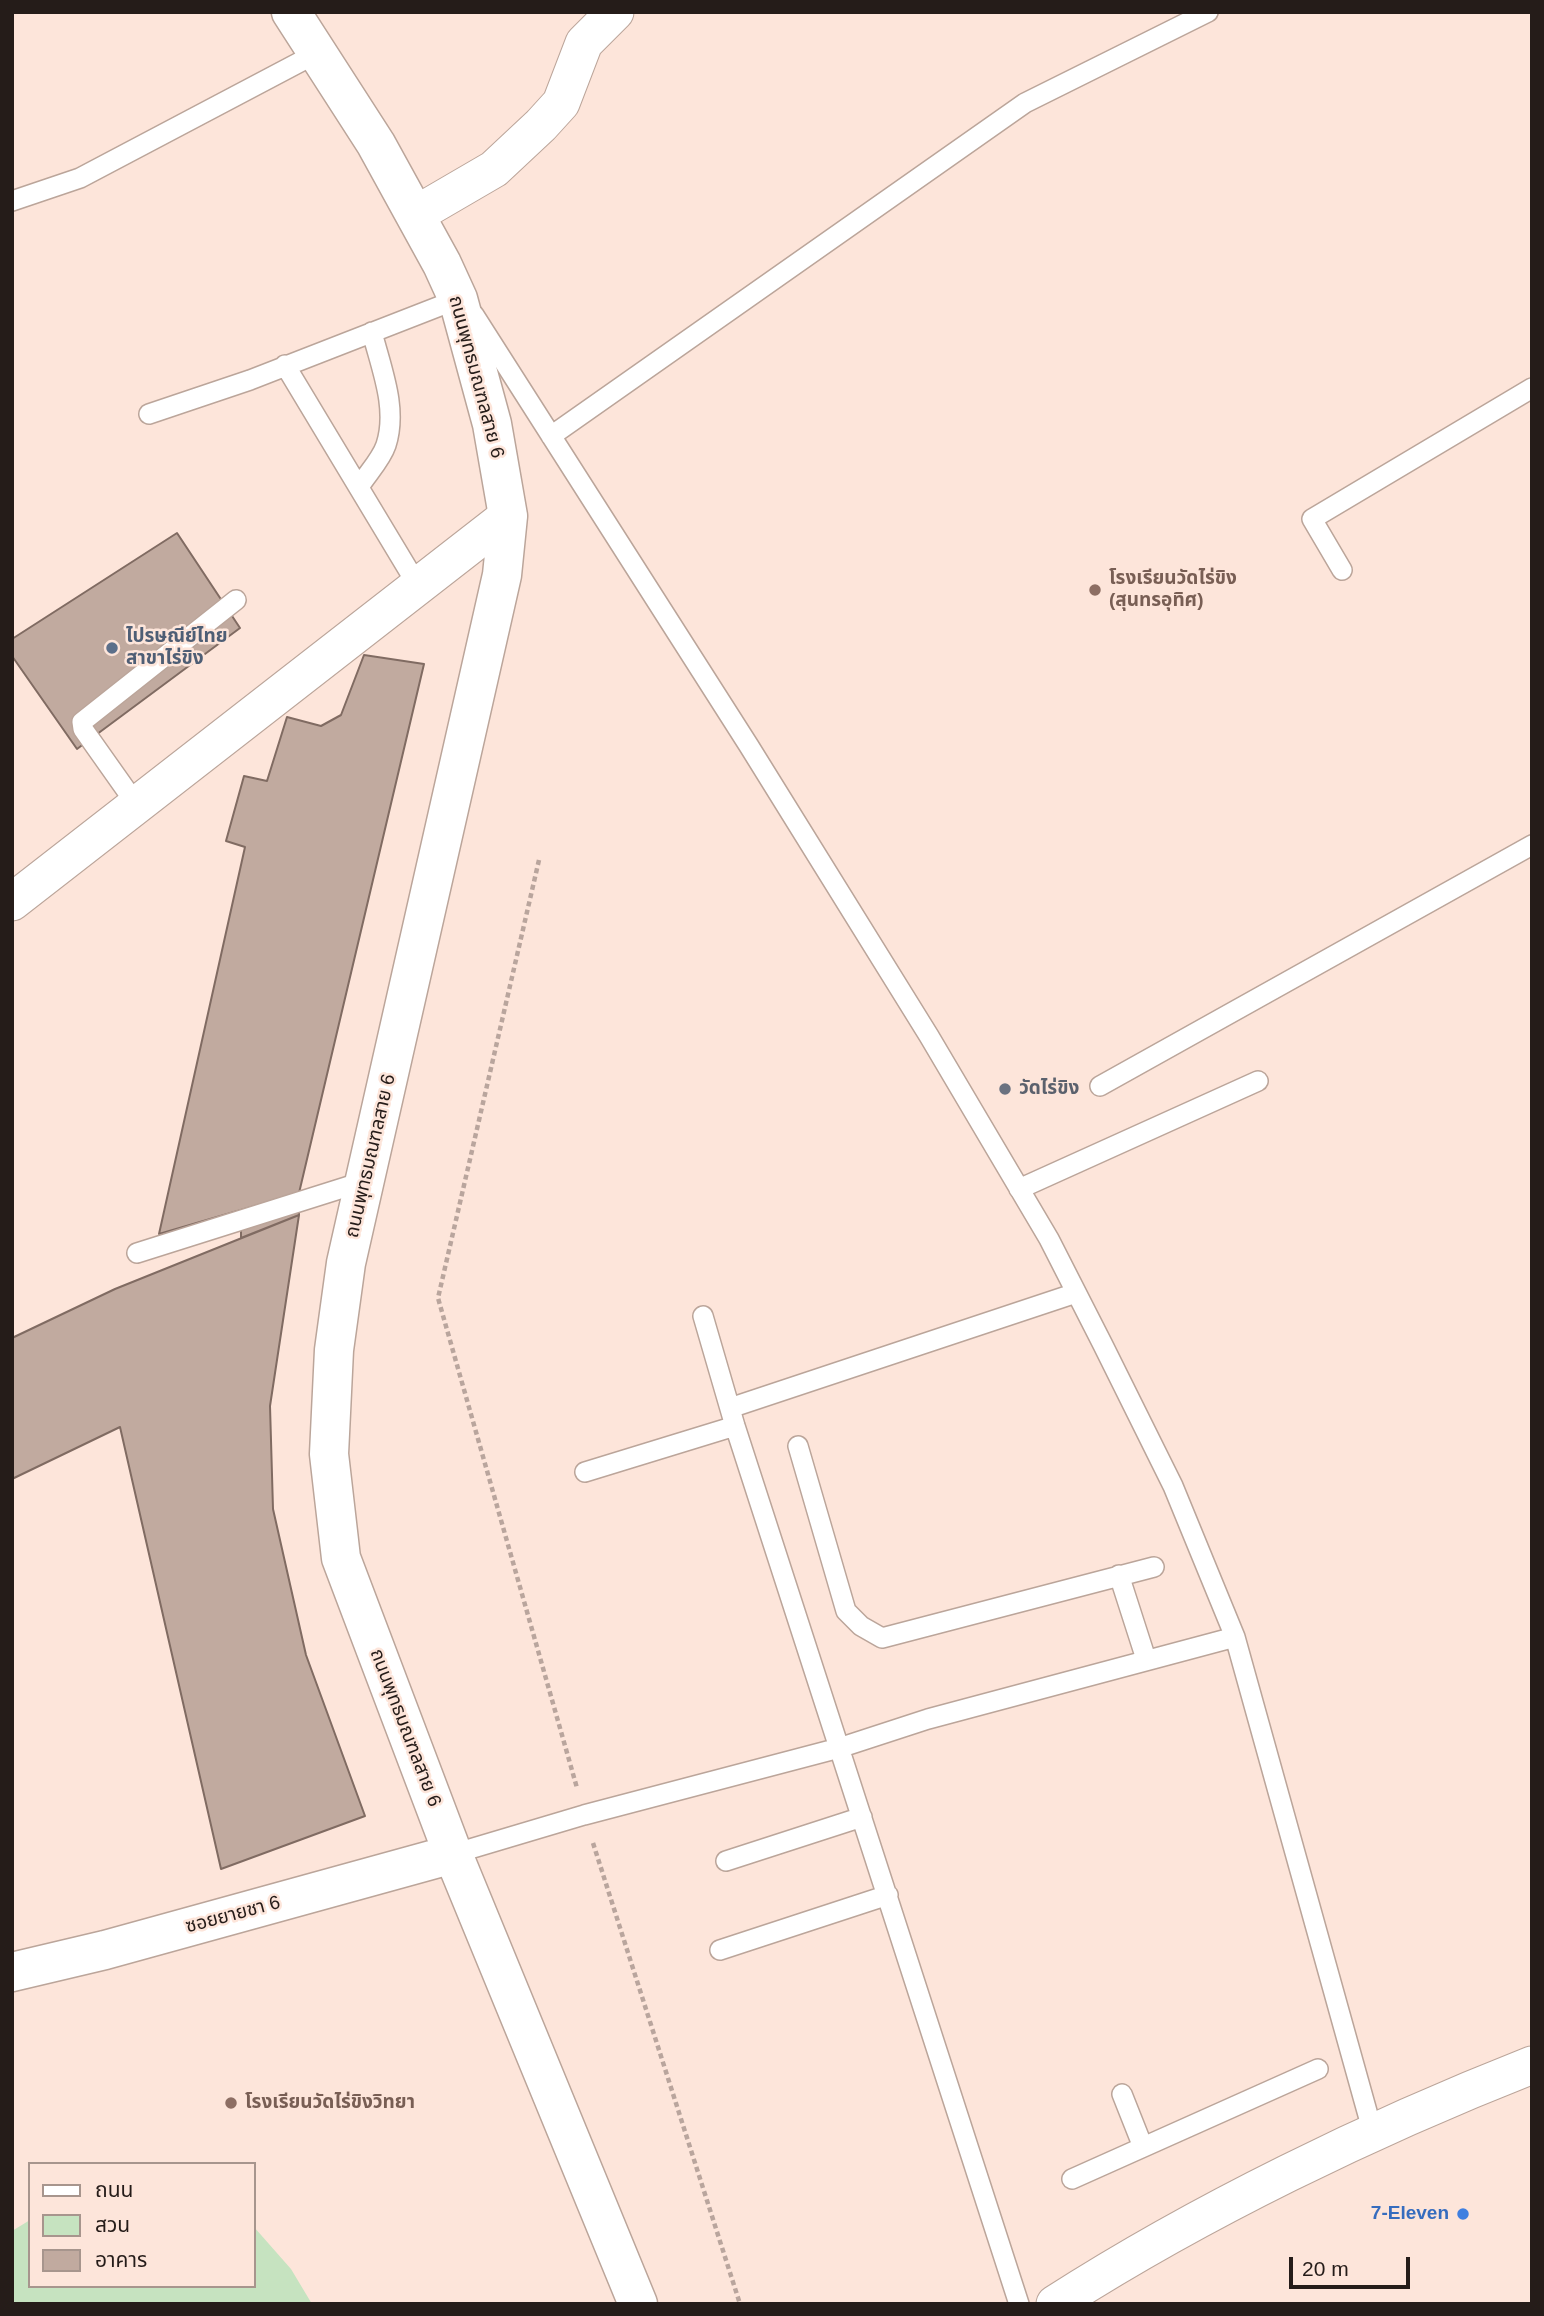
<!DOCTYPE html>
<html>
<head>
<meta charset="utf-8">
<style>
  body { margin:0 }
  #map { position:relative; width:1544px; height:2316px; overflow:hidden; background:#fde5da; font-family:Helvetica,"Noto Sans Thai",sans-serif }
  canvas { display:block }
  .frame { position:absolute; inset:0; border:14px solid #251c19; pointer-events:none }
  .legend { position:absolute; left:28px; top:2162px; width:228px; height:126px; box-sizing:border-box; background:#fde5da; border:2px solid #a7958d; margin:0; padding:9px 12px; list-style:none; font-size:21px; color:#251c19 }
  .legend li { display:flex; align-items:center; gap:14px; height:35px }
  .legend b { width:35px; border:2px solid #a7958d }
  .scale { position:absolute; left:1289px; top:2257px; width:121px; height:32px; box-sizing:border-box; border:4px solid #251c19; border-top:0; padding-left:9px; font-size:21px; line-height:24px; white-space:nowrap; color:#251c19; -webkit-text-stroke:5px #fde5da; paint-order:stroke }
</style>
</head>
<body>
<div id="map">
<canvas width="1544" height="2316"></canvas>
<div class="frame"></div>
<ul class="legend">
<li><b style="height:9px;background:#fff"></b>ถนน</li>
<li><b style="height:19px;background:#c6e3c0"></b>สวน</li>
<li><b style="height:19px;background:#c1aa9f"></b>อาคาร</li>
</ul>
<div class="scale">20 m</div>
</div>
<script>
const ctx = document.querySelector('canvas').getContext('2d');
ctx.lineJoin = 'round';
function paint(path, color) {
  ctx.fillStyle = color;
  ctx.fill(path, 'evenodd');
}
function trace(path, color, width, dash) {
  ctx.strokeStyle = color;
  ctx.lineWidth = width;
  ctx.lineCap = dash ? 'butt' : 'round';
  ctx.setLineDash(dash || []);
  ctx.stroke(path);
}
function label(font, color, halo, rows, align = 'center') {
  ctx.font = font + ' Helvetica,"Noto Sans Thai",sans-serif';
  ctx.lineWidth = 5;
  ctx.setLineDash([]);
  ctx.textBaseline = 'middle';
  ctx.strokeStyle = halo;
  ctx.fillStyle = color;
  for (const [text, x, y, turn = 0] of rows) {
    ctx.save();
    ctx.translate(x, y);
    ctx.rotate((+turn || 0) * Math.PI / 180);
    ctx.textAlign = isNaN(turn) ? turn : align;
    if (halo) ctx.strokeText(text, 0, 0);
    ctx.fillText(text, 0, 0);
    ctx.restore();
  }
}
paint(new Path2D(`
  M 30,2220 L 30,2286 L 254,2286 L 254,2227 L 291,2269 L 312,2304 L 12,2304 L 12,2231 Z`), '#c6e3c0');
const building = new Path2D(`
  M 177,533 L 240,628 L 77,749 L 12,656 L 12,639 Z
  M 364,655 L 424,664 L 299,1193 L 159,1234 L 245,847 L 226,841 L 244,776 L 267,781 L 287,717 L 321,726 L 341,715 Z
  M 299,1193 L 299,1215 L 241,1238 L 241,1210 Z
  M 299,1215 L 270,1406 L 273,1509 L 306,1655 L 365,1816 L 221,1869 L 120,1427 L 12,1479 L 12,1338 L 115,1289 Z`);
paint(building, '#c1aa9f');
trace(building, '#806b62', 2);
const lane = new Path2D(`
  M 12,201 L 80,178 L 317,53
  M 474,315 L 749,746 L 929,1036 L 1049,1239 L 1103,1345 L 1173,1486 L 1235,1637 L 1373,2133
  M 285,365 L 418,586
  M 149,414 L 250,380 L 458,299
  M 551,436 L 1025,103 L 1208,12
  M 359,487 C 367,474 381,460 386,445 C 398,408 381,368 372,332
  M 1342,570 L 1312,519 L 1532,388
  M 136,804 L 83,729 L 82,722 L 236,600
  M 1100,1086 L 1532,845
  M 1019,1189 L 1258,1081
  M 137,1253 L 365,1181
  M 703,1316 L 735,1426 L 1019,2304
  M 730,1408 L 1076,1293
  M 798,1446 L 846,1611 L 861,1626 L 882,1638 L 1154,1567
  M 585,1472 L 735,1426
  M 1119,1575 L 1146,1659
  M 453,1854 L 584,1815 L 839,1748 L 928,1719 L 1235,1637
  M 726,1861 L 862,1817
  M 720,1950 L 888,1895
  M 1122,2094 L 1143,2147
  M 1072,2179 L 1318,2069`);
const street = new Path2D(`
  M 415,215 L 494,169 L 541,125 L 561,103 L 584,43 L 615,12
  M 12,902 L 508,516
  M 1055,2304 C 1200,2211 1372,2128 1532,2065`);
const secondary = new Path2D(`
  M 291,12 L 376,144 L 442,264 L 458,299 L 492,424 L 508,516 L 502,575 L 346,1263 L 334,1350 L 329,1454 L 341,1558 L 453,1854 L 638,2304
  M 12,1972 L 105,1950 L 453,1854`);
trace(lane, '#bba59a', 22);
trace(street, '#bba59a', 39);
trace(secondary, '#bba59a', 41);
trace(new Path2D(`
  M 539,860 L 438,1298 L 577,1788
  M 593,1843 L 740,2304`), '#b9a59d', 4.5, [5, 3.5]);
trace(lane, '#fff', 19);
trace(street, '#fff', 37);
trace(secondary, '#fff', 38);
for (const [x, y, r, color] of [
  [1095,590,7,"#8d6e63"],
  [112,648,7,"#5c6f8a"],
  [1005,1089,7,"#6b7280"],
  [231,2103,7,"#8d6e63"],
  [1463,2214,7,"#3f7fe0"]
]) {
  const dot = new Path2D();
  dot.arc(x, y, r, 0, 2 * Math.PI);
  ctx.fillStyle = color;
  ctx.fill(dot);
  trace(dot, '#fde5da', 2.5);
}
label('19px', '#251c19', '#fde5da', [
  ["ถนนพุทธมณฑลสาย 6",476,377,75],
  ["ถนนพุทธมณฑลสาย 6",371,1156,-77],
  ["ถนนพุทธมณฑลสาย 6",405,1728,69],
  ["ซอยยายชา 6",233,1915,-15]
]);
label('bold 19px', '#785e54', '#fde5da', [
  ["โรงเรียนวัดไร่ขิง",1109,579],
  ["(สุนทรอุทิศ)",1109,601],
  ["โรงเรียนวัดไร่ขิงวิทยา",245,2103]
], 'left');
label('bold 19px', '#4e5e75', '#fde5da', [
  ["ไปรษณีย์ไทย",126,637],
  ["สาขาไร่ขิง",126,659]
], 'left');
label('bold 19px', '#5b616d', '#fde5da', [
  ["วัดไร่ขิง",1019,1089]
], 'left');
label('bold 19px', '#366cbe', '#fde5da', [
  ["7-Eleven",1449,2214]
], 'right');
</script>
</body>
</html>
